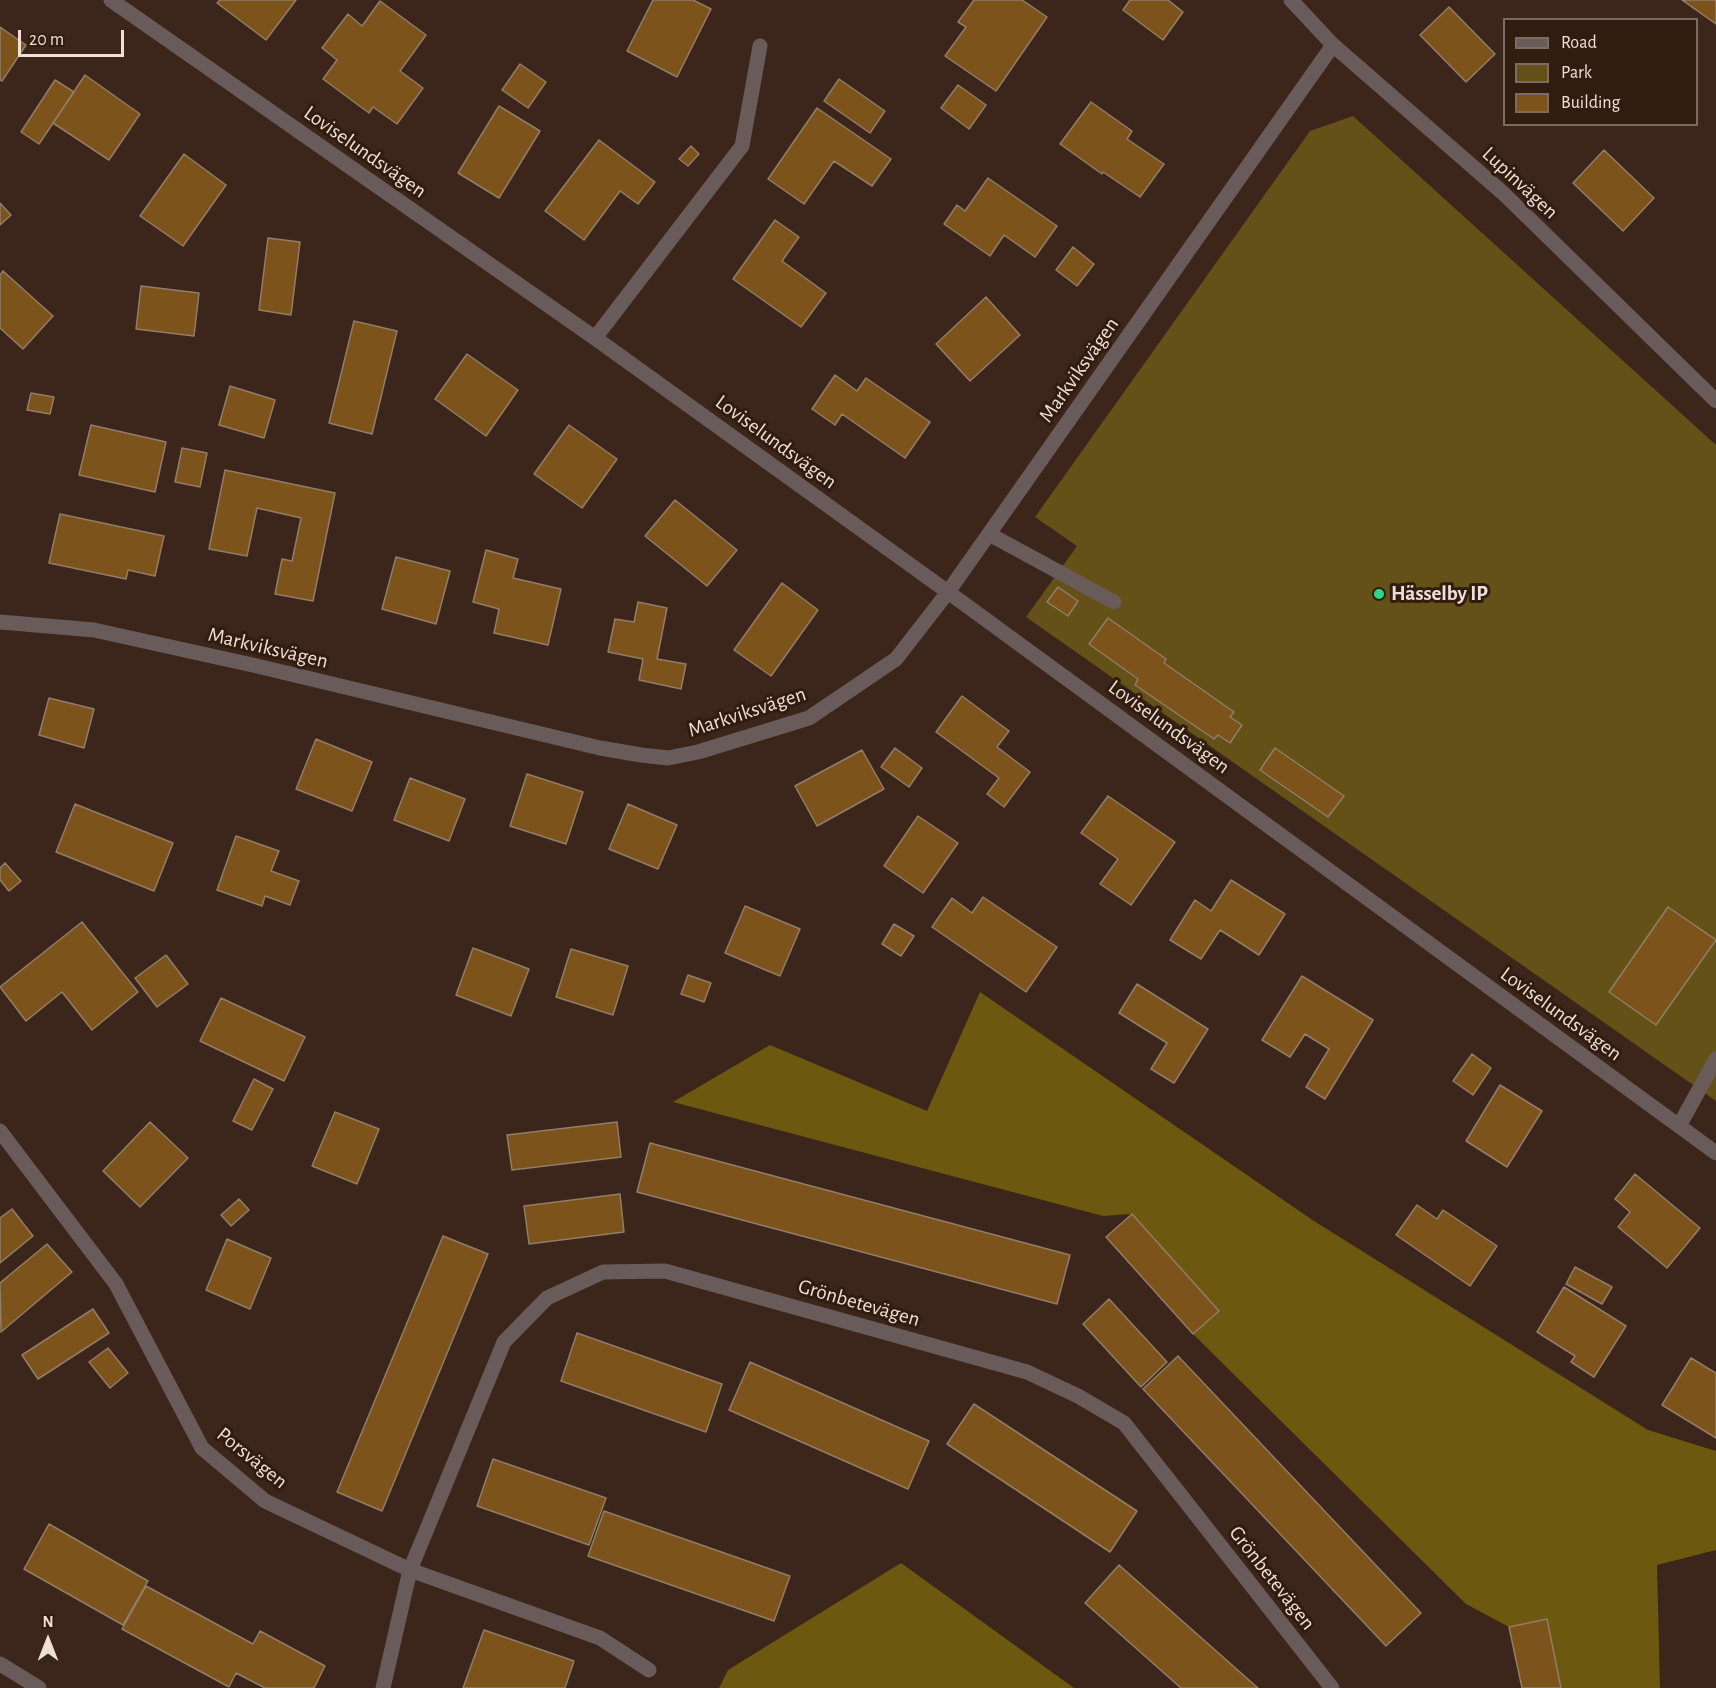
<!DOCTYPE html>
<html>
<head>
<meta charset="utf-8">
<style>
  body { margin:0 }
  #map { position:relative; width:1716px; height:1688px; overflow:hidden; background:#3c251a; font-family:"Alegreya Sans",sans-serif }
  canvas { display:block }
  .legend { position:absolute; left:1503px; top:18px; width:195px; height:108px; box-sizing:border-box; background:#311c10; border:2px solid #7d6a60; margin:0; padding:8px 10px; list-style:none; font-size:18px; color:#efdfd8 }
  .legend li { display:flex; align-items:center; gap:12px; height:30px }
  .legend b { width:30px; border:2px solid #7d6a60 }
  .north { position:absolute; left:18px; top:1610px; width:60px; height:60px; -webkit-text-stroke:4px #311c10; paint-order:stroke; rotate:0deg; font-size:16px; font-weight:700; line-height:24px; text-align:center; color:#efdfd8 }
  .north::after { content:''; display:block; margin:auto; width:21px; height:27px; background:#efdfd8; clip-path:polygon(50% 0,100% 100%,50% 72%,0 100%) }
  .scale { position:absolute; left:18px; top:30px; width:106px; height:27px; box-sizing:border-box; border:3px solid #efdfd8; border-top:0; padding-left:8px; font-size:18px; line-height:21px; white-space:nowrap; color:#efdfd8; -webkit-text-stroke:4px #311c10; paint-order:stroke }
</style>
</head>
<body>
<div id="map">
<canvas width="1716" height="1688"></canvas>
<ul class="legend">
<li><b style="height:8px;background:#685b59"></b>Road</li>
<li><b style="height:16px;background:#635118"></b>Park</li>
<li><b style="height:16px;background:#7d531c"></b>Building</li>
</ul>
<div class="north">N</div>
<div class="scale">20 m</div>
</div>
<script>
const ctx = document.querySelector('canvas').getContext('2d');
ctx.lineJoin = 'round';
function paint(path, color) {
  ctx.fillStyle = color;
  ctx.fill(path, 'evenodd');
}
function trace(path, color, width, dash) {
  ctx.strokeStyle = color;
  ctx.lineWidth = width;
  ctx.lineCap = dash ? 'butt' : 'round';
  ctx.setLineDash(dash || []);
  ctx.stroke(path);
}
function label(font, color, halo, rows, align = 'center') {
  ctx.font = font + ' "Alegreya Sans",sans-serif';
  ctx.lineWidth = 6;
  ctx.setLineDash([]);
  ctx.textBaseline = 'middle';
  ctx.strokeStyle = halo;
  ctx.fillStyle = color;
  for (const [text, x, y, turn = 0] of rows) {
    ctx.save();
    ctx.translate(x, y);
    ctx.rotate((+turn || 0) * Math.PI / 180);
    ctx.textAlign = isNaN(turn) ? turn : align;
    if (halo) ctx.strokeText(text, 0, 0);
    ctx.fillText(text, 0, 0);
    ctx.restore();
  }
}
paint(new Path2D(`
  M 1353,116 L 1716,445 L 1716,1101 L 1026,617 L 1077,546 L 1035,517 L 1310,131 Z`), '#635118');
paint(new Path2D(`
  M 980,992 L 1314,1221 L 1648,1430 L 1716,1451 L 1716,1550 L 1657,1565 L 1660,1688 L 1561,1688 L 1547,1620 L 1509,1627 L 1466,1604 L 1193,1334 L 1218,1311 L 1132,1214 L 1103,1216 L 673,1102 L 770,1045 L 927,1111 Z
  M 901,1563 L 1074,1688 L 719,1688 L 728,1670 Z`), '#6d5810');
const building = new Path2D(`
  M 220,0 L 296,0 L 266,40 L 217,3 Z
  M 653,0 L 693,0 L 711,9 L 677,77 L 627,51 Z
  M 974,0 L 1022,0 L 1047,17 L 996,91 L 945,56 L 966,27 L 958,22 Z
  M 1130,0 L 1168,0 L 1183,12 L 1163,40 L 1123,10 Z
  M 1682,0 L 1716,0 L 1716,24 Z
  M 380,1 L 426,35 L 400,71 L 423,88 L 397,124 L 373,107 L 369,113 L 323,79 L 337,60 L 322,48 L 348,14 L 362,26 Z
  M 1449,7 L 1495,54 L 1466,82 L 1420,35 Z
  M 0,27 L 26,45 L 2,81 L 0,80 Z
  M 520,64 L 546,82 L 528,108 L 502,90 Z
  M 85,75 L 140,114 L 109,160 L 53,123 Z
  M 839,79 L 885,111 L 870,133 L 824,101 Z
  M 55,80 L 74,92 L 39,144 L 21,132 Z
  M 958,85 L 986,105 L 969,129 L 941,108 Z
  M 1091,102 L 1132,131 L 1127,139 L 1164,164 L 1140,197 L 1103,172 L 1102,174 L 1060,144 Z
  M 499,106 L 540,131 L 499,198 L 458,173 Z
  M 817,108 L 891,159 L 872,186 L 834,161 L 804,204 L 768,179 Z
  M 599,140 L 655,182 L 638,204 L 620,191 L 584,240 L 545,211 Z
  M 691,146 L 699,154 L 688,166 L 679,159 Z
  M 1604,150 L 1654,198 L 1623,231 L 1573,183 Z
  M 184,154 L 226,185 L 183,246 L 140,216 Z
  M 988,178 L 1057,226 L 1035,257 L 1004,235 L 990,256 L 944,224 L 957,205 L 965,211 Z
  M 0,203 L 11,215 L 0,225 Z
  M 775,220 L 799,237 L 782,261 L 826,293 L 801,327 L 733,279 Z
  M 268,238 L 300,242 L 291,315 L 259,310 Z
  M 1073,247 L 1094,264 L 1077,286 L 1056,270 Z
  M 3,271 L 53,316 L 23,349 L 0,328 L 0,275 Z
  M 141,286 L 199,293 L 194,336 L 136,329 Z
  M 986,297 L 1020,335 L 970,381 L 936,344 Z
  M 354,321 L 397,331 L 372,434 L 329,423 Z
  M 467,354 L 518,390 L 486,436 L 435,399 Z
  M 835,375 L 857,391 L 866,378 L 930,422 L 905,458 L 842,414 L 835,425 L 812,409 Z
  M 230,386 L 275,400 L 264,438 L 219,425 Z
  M 31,393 L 54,397 L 50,414 L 27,410 Z
  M 91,425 L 166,442 L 155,492 L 79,475 Z
  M 569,425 L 617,459 L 582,508 L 534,474 Z
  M 182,448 L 207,453 L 200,487 L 175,482 Z
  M 225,470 L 335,493 L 313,601 L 275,594 L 282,559 L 292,561 L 301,518 L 257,508 L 247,556 L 209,549 Z
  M 675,500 L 737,550 L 707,586 L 645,536 Z
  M 60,514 L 164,536 L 155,576 L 128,570 L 126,579 L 49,563 Z
  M 486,550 L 518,559 L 513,578 L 561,589 L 548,645 L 494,633 L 499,609 L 473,602 Z
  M 396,557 L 450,571 L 436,624 L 382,609 Z
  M 782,583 L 818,610 L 771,676 L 734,650 Z
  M 1058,587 L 1078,601 L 1068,616 L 1047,602 Z
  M 638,602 L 667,608 L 657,659 L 686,664 L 681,689 L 639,680 L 643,659 L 608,652 L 615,619 L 634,622 Z
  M 1108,618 L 1166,659 L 1164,663 L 1234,712 L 1230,717 L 1242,725 L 1230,743 L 1218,735 L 1214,739 L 1135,685 L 1138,679 L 1089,644 Z
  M 962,696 L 1009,731 L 997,747 L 1030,772 L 1004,807 L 987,794 L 999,778 L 936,732 Z
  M 49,698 L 94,709 L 84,748 L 39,735 Z
  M 316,739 L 372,762 L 352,811 L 296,789 Z
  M 895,748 L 922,768 L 909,787 L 881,767 Z
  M 1275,748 L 1344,796 L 1328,817 L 1260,770 Z
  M 862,750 L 884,789 L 817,826 L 795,786 Z
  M 527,774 L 583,792 L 566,844 L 510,826 Z
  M 410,778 L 465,799 L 449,841 L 394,820 Z
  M 1108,796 L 1175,842 L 1131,905 L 1100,884 L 1118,859 L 1081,833 Z
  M 75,804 L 173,843 L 154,891 L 56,852 Z
  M 628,804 L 677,825 L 658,869 L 609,849 Z
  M 918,816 L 958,843 L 923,893 L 884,866 Z
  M 236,836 L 279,851 L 271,871 L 299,881 L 290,905 L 265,896 L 262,906 L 217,890 Z
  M 5,863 L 21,881 L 9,891 L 0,880 L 0,868 Z
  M 1231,880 L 1285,914 L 1259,955 L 1220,930 L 1201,959 L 1170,940 L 1195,900 L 1211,911 Z
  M 983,897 L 1057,947 L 1026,992 L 932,927 L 952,898 L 972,913 Z
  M 745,906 L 800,929 L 780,976 L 725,953 Z
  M 1668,907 L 1716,940 L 1656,1025 L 1609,992 Z
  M 82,922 L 138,992 L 92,1030 L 62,992 L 26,1021 L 0,987 Z
  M 894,924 L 914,936 L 901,956 L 882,944 Z
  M 473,948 L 529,969 L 511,1016 L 456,995 Z
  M 571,949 L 628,966 L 613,1015 L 556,997 Z
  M 166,955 L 188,984 L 157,1007 L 135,978 Z
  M 688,975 L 711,983 L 704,1002 L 681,994 Z
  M 1302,976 L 1373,1020 L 1325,1099 L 1306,1087 L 1329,1049 L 1305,1034 L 1290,1057 L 1262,1040 Z
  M 1137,984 L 1208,1029 L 1174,1083 L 1151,1069 L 1167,1043 L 1119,1013 Z
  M 221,998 L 305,1037 L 284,1081 L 200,1041 Z
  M 1472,1054 L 1491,1068 L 1473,1095 L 1453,1081 Z
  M 254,1079 L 273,1089 L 252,1130 L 233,1121 Z
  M 1500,1085 L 1542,1111 L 1507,1167 L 1466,1141 Z
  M 335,1112 L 379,1129 L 357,1184 L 312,1166 Z
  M 150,1122 L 188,1158 L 140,1207 L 103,1171 Z
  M 617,1122 L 621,1157 L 512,1170 L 507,1135 Z
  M 650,1143 L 1070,1255 L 1057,1304 L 637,1192 Z
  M 1635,1174 L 1700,1228 L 1667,1268 L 1618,1227 L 1630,1212 L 1615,1199 Z
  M 620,1194 L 624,1232 L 529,1244 L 524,1206 Z
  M 239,1199 L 249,1210 L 231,1226 L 221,1215 Z
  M 1417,1205 L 1437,1219 L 1443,1210 L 1497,1246 L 1470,1286 L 1396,1235 Z
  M 12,1209 L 33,1236 L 0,1263 L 0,1218 Z
  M 1132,1214 L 1219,1311 L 1193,1334 L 1106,1237 Z
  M 443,1236 L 488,1254 L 382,1511 L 337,1492 Z
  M 227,1239 L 271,1258 L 250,1309 L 206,1290 Z
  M 47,1244 L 72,1272 L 1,1332 L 0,1283 Z
  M 1575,1267 L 1612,1287 L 1602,1304 L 1566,1284 Z
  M 1564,1287 L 1626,1326 L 1594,1377 L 1571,1362 L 1575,1356 L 1537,1332 Z
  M 1109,1299 L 1167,1362 L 1141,1387 L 1083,1324 Z
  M 93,1309 L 109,1333 L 38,1379 L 22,1355 Z
  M 577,1333 L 722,1384 L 706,1432 L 561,1381 Z
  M 108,1348 L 128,1373 L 110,1388 L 89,1362 Z
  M 1178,1356 L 1421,1613 L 1386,1646 L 1143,1389 Z
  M 1691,1358 L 1716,1373 L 1716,1438 L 1662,1405 Z
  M 750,1362 L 929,1441 L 908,1489 L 729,1410 Z
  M 974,1404 L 1137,1511 L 1110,1552 L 947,1444 Z
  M 493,1459 L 606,1498 L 589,1545 L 477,1506 Z
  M 604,1511 L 790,1576 L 774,1621 L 588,1556 Z
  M 49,1524 L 148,1581 L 123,1625 L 24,1569 Z
  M 1119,1565 L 1258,1688 L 1181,1688 L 1085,1603 Z
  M 146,1586 L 253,1644 L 260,1631 L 325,1666 L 314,1688 L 265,1688 L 236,1673 L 229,1687 L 122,1629 Z
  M 1547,1619 L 1561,1688 L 1522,1688 L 1509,1627 Z
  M 484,1630 L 574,1661 L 565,1688 L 463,1688 Z`);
paint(building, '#7d531c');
trace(building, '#917d68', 1.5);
trace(new Path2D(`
  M 111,0 L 595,338 L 948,592 L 1716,1153
  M 1291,0 L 1333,45 L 1503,193 L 1716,401
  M 595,338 L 742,146 L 760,46
  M 989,534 L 1114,602
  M 0,622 L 94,630 L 257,666 L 600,748 L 641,755 L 668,758 L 698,752 L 809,718 L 896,659 L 948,592 L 1333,45
  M 1679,1126 L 1716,1059
  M 0,1131 L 116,1284 L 202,1448 L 265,1501 L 410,1570 L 600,1638 L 649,1670
  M 0,1664 L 39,1688
  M 383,1688 L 410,1570 L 504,1342 L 547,1298 L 603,1272 L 665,1271 L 1027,1372 L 1078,1396 L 1124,1423 L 1332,1688`), '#685b59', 15);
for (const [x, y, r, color] of [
  [1379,594,6,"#2ad885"]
]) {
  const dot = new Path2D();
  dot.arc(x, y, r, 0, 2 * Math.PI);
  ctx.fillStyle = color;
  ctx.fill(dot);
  trace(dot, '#311c10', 2);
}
label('21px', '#efdfd8', '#311c10', [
  ["Loviselundsvägen",365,152,35],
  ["Lupinvägen",1520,183,43],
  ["Markviksvägen",1079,370,-55],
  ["Loviselundsvägen",776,442,36],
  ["Markviksvägen",268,648,13],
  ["Markviksvägen",747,712,-18],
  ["Loviselundsvägen",1169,727,36],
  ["Loviselundsvägen",1561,1014,36],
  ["Grönbetevägen",859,1303,16],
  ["Porsvägen",252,1458,39],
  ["Grönbetevägen",1272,1578,52]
]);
label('bold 21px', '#efdfd8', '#311c10', [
  ["Hässelby IP",1391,594]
], 'left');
</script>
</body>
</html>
